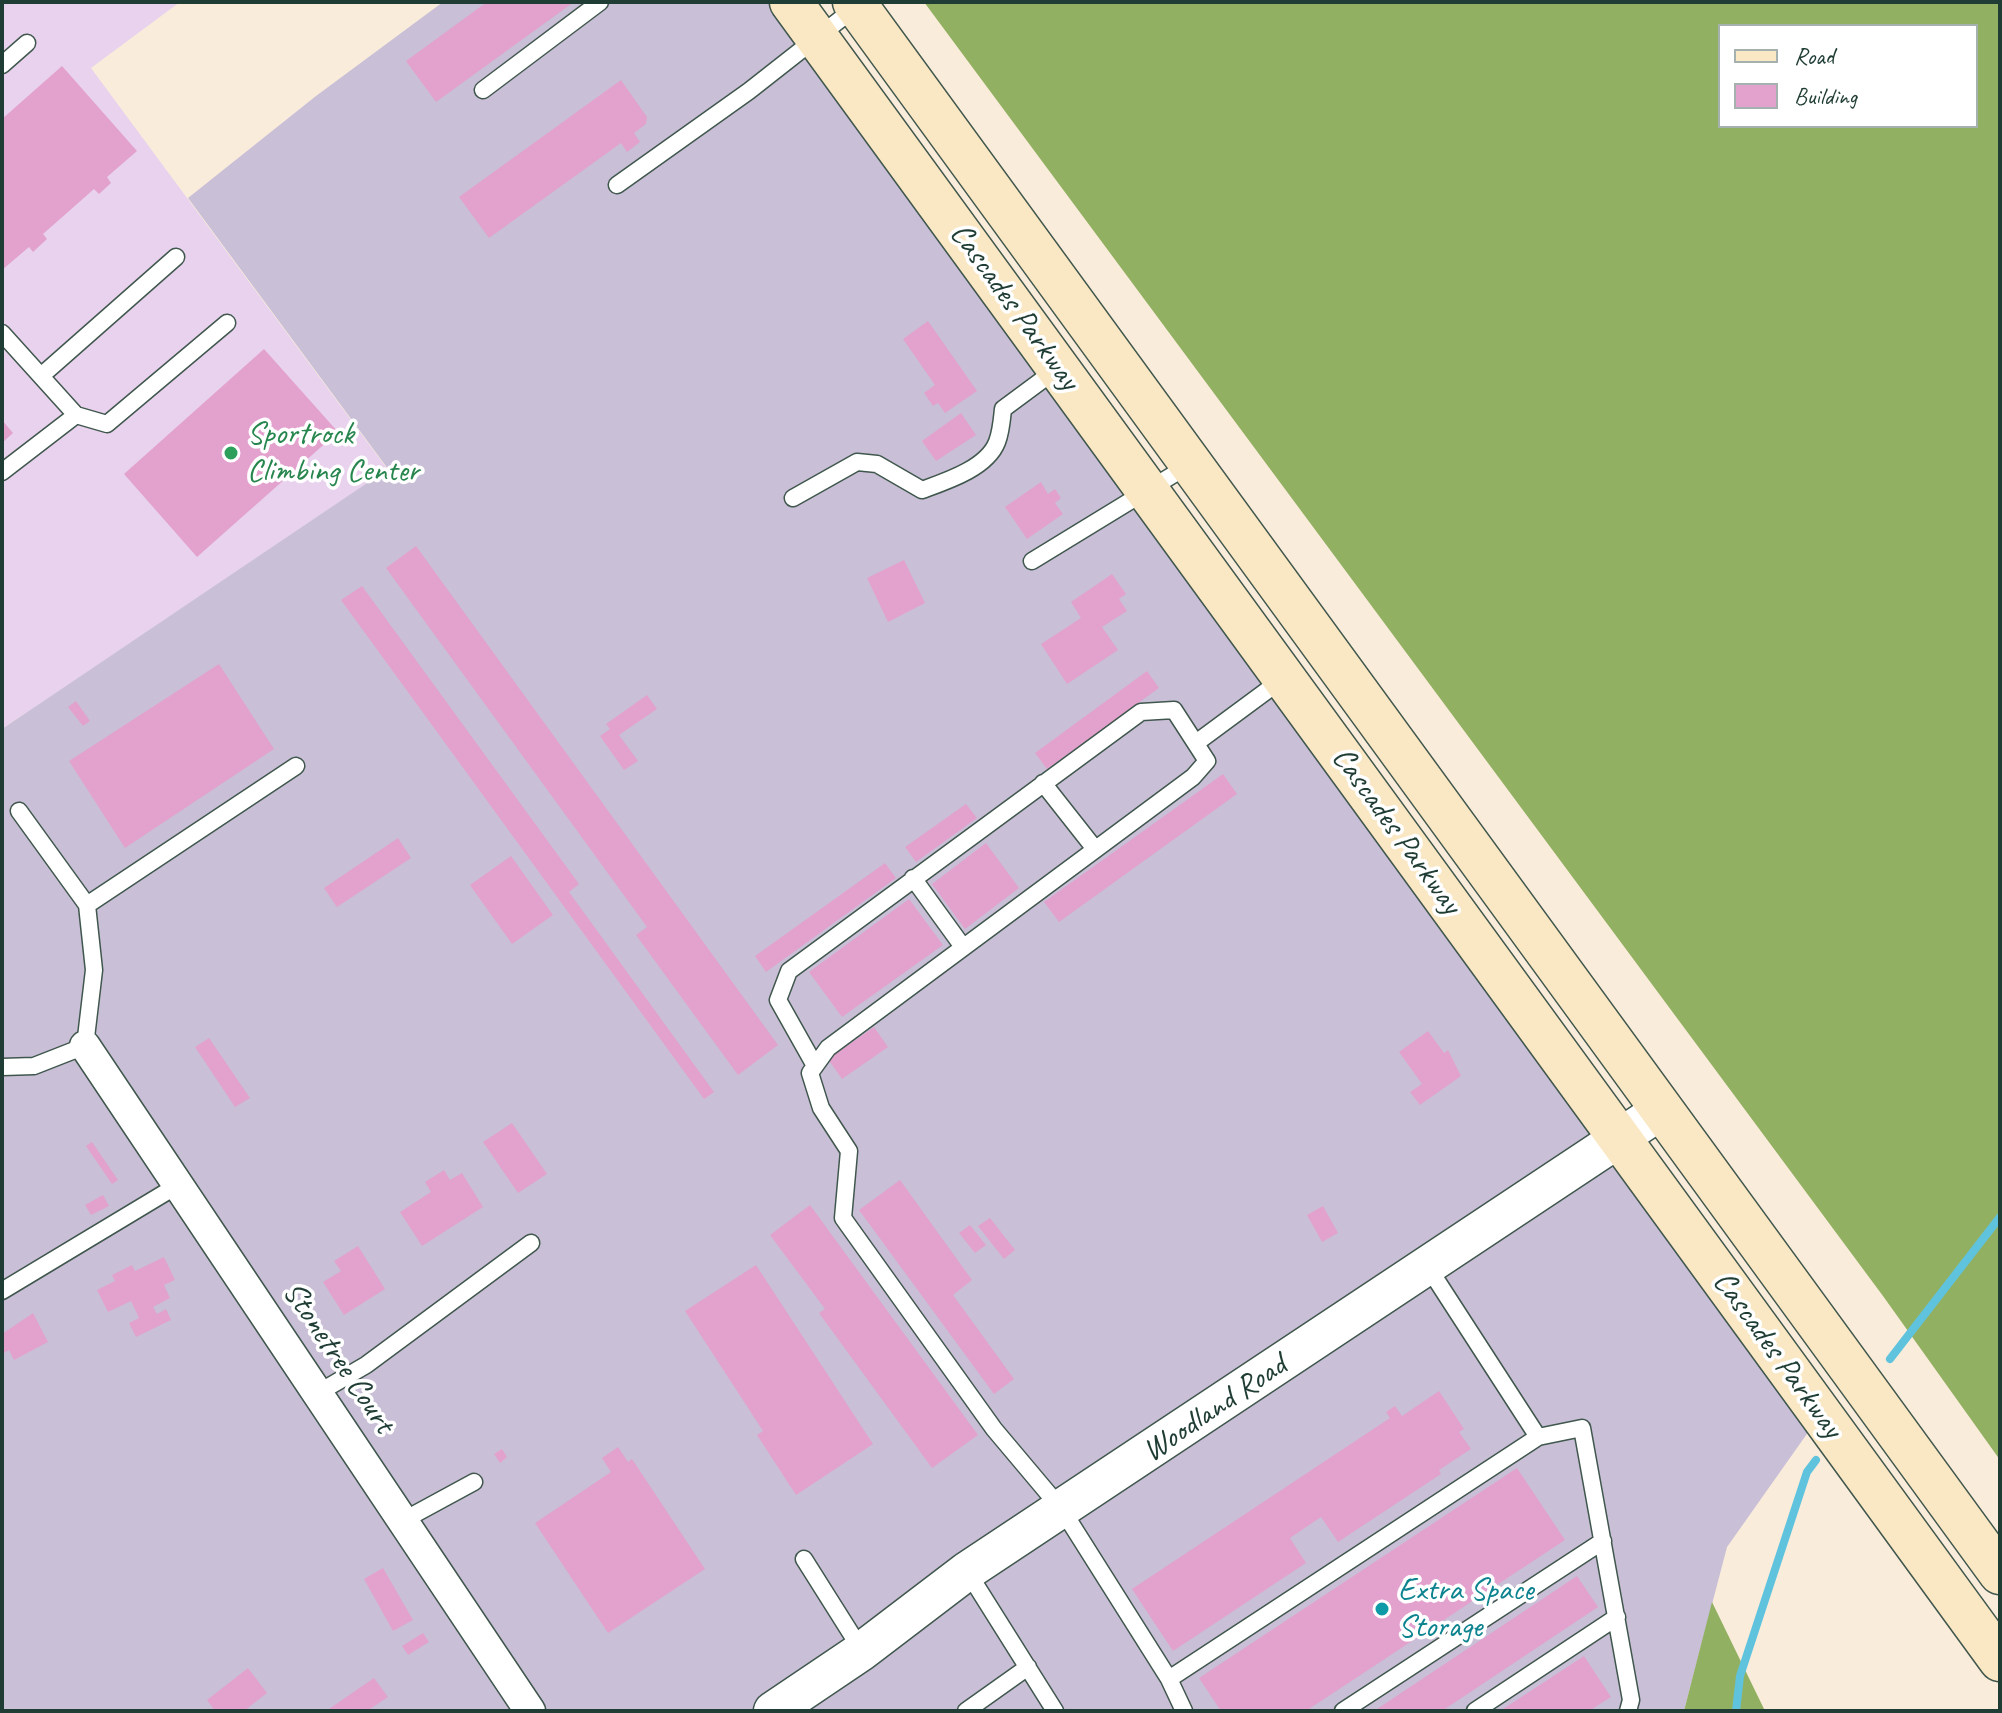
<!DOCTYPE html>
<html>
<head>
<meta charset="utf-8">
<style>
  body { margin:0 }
  #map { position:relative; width:2002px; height:1713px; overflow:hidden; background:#f9ecdb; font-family:Caveat,sans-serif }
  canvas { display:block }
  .frame { position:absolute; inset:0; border:4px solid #1f3d34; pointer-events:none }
  .legend { position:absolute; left:1718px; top:24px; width:260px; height:104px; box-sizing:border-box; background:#fff; border:2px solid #a5b1ae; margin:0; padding:10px 14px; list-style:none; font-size:24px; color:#1f3d34 }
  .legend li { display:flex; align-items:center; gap:16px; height:40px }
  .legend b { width:40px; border:2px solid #a5b1ae }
</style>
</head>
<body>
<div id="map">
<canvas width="2002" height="1713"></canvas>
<div class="frame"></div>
<ul class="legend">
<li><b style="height:10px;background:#fae7c3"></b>Road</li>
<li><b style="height:22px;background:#e3a2ce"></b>Building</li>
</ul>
</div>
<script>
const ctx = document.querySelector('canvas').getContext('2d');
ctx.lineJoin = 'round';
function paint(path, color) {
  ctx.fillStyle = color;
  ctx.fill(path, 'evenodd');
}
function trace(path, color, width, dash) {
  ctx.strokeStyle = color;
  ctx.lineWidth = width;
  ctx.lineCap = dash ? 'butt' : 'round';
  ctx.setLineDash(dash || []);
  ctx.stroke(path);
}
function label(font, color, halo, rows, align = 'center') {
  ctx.font = font + ' Caveat,sans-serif';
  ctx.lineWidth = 7;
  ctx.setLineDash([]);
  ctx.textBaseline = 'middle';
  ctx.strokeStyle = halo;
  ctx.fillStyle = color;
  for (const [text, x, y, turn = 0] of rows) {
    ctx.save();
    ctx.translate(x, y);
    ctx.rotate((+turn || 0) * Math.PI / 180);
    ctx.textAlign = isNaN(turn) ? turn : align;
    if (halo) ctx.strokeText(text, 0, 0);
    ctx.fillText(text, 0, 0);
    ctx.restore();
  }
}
paint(new Path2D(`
  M 2,2 L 180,2 L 91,68 L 388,470 L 2,729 Z`), '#e8d2ee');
paint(new Path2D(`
  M 443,2 L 791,2 L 1821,1414 L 1727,1547 L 1684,1711 L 2,1711 L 2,729 L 388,469 L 188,198 L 316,96 Z`), '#c9bfd7');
paint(new Path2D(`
  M 924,2 L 2000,2 L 2000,1460 L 1883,1296 ZM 1720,26 L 1976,26 L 1976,126 L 1720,126 Z
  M 1712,1602 L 1765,1711 L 1684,1711 Z`), '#92b062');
trace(new Path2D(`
  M 1890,1359 L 2000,1217
  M 1736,1711 L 1740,1676 L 1807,1472 L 1816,1460`), '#60c3de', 8);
paint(new Path2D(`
  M 487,2 L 574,2 L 436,102 L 406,61 Z
  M 62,66 L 137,151 L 107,177 L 111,183 L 99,194 L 94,189 L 43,234 L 47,239 L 33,252 L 29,247 L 2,270 L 2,119 Z
  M 621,80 L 647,117 L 646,124 L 634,133 L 640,142 L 627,152 L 621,143 L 489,238 L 459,197 Z
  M 928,321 L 977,391 L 945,413 L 938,403 L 933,406 L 924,393 L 935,385 L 903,339 Z
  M 264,349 L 338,432 L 197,557 L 124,474 Z
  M 961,413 L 976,435 L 936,461 L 922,441 Z
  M 2,420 L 13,433 L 2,443 Z
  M 1041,482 L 1048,494 L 1055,489 L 1061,498 L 1055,503 L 1063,514 L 1027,539 L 1005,507 Z
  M 416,546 L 778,1045 L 738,1075 L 636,935 L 647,927 L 386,568 Z
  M 904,560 L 925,603 L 888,622 L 867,578 Z
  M 1112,574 L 1126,594 L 1119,599 L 1127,611 L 1102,627 L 1118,650 L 1067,684 L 1041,644 L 1081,618 L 1071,602 Z
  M 362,586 L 579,884 L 569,892 L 714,1092 L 704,1099 L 341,600 Z
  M 219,664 L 274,749 L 125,848 L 69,761 Z
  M 1147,671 L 1159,688 L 1047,769 L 1035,753 Z
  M 647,695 L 657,709 L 619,735 L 638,761 L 624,770 L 600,736 L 610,729 L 606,724 Z
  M 76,701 L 90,721 L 83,726 L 68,707 Z
  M 1223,774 L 1237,794 L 1059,922 L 1044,902 Z
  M 966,804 L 977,818 L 916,862 L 905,847 Z
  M 398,838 L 411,858 L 337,907 L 324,888 Z
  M 986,843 L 1019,888 L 965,929 L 932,884 Z
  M 511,856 L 553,915 L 512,944 L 470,885 Z
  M 885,863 L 896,878 L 766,972 L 755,956 Z
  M 909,899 L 943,945 L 842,1017 L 809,972 Z
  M 874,1027 L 888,1047 L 842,1079 L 828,1059 Z
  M 1428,1031 L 1444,1053 L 1448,1050 L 1461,1076 L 1420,1105 L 1410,1092 L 1422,1084 L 1399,1052 Z
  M 209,1038 L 250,1098 L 235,1107 L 195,1047 Z
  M 512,1123 L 547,1174 L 518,1193 L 483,1142 Z
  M 92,1142 L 118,1180 L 112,1184 L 86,1146 Z
  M 444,1170 L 450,1180 L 462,1173 L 483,1207 L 422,1246 L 400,1212 L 431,1192 L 425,1182 Z
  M 900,1180 L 972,1280 L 953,1295 L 1014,1379 L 994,1394 L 859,1210 Z
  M 103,1195 L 109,1206 L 91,1215 L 85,1205 Z
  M 810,1205 L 978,1435 L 932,1468 L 819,1313 L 825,1309 L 770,1235 Z
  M 1323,1206 L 1338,1233 L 1322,1242 L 1307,1215 Z
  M 990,1218 L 1015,1250 L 1004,1259 L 978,1226 Z
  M 970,1225 L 986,1245 L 975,1253 L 959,1233 Z
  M 358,1246 L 385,1289 L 344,1315 L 323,1282 L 341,1271 L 334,1261 Z
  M 164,1257 L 175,1280 L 164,1285 L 170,1298 L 153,1307 L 157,1314 L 166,1309 L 171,1320 L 136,1337 L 129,1323 L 139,1318 L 131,1301 L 108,1312 L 97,1290 L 115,1281 L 112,1275 L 132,1265 L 135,1271 Z
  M 756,1265 L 873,1444 L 796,1495 L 757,1435 L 763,1431 L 685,1311 Z
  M 33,1313 L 48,1342 L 14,1360 L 9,1350 L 2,1354 L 2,1334 Z
  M 1439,1391 L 1464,1429 L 1459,1432 L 1471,1449 L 1439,1470 L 1441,1474 L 1338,1542 L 1321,1517 L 1290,1538 L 1306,1563 L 1173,1651 L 1132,1589 L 1390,1418 L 1386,1412 L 1395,1406 L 1402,1416 Z
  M 618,1447 L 628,1462 L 632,1459 L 705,1569 L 608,1633 L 535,1523 L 611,1472 L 602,1458 Z
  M 502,1449 L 507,1457 L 500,1463 L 494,1454 Z
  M 1517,1468 L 1565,1540 L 1306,1711 L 1221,1711 L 1199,1678 Z
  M 383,1568 L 413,1620 L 393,1631 L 364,1579 Z
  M 1577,1576 L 1598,1607 L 1442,1711 L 1374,1711 Z
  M 423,1633 L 429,1642 L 408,1655 L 402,1646 Z
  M 1584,1656 L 1611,1697 L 1589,1711 L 1500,1711 Z
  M 248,1668 L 267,1693 L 244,1711 L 215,1711 L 207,1700 Z
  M 374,1678 L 388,1697 L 367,1711 L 326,1711 Z`), '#e3a2ce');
const service = new Path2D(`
  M 2,65 L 27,43
  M 483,90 L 600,2
  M 617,185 L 749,91 L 856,7
  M 2,333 L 76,415 L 2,472
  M 41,376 L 176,257
  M 76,415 L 107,424 L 227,323
  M 793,498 L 857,462 L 877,464 L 922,490 C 947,481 987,468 997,442 C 1001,432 1002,419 1003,409 L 1057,369
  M 1032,561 L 1189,465
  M 1196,743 L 1284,678
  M 1043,783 L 1095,849
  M 913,878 L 963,947
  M 87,905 L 296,766
  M 814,1064 L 778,1000 L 789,971 L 1141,712 L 1174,710 L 1207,761 L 1193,777 L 828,1048 L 810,1073 L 821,1108 L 849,1151 L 843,1218 L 994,1429 L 1063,1511 L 1169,1679 L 1184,1711
  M 2,1067 L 34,1066 L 85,1046 L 94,970 L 87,905 L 19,811
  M 1428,1267 L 1538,1437
  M 2,1291 L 178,1185
  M 318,1393 L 366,1365 L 531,1243
  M 404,1520 L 474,1482
  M 804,1559 L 862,1651
  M 967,1571 L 1055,1711
  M 1169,1679 L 1538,1437 L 1582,1428 L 1631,1700 L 1628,1711
  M 966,1711 L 1028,1667
  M 1343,1711 L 1603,1541
  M 1475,1711 L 1617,1617`);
const minor = new Path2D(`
  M 85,1046 L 530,1711`);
const tertiary = new Path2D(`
  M 773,1711 L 862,1651 L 967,1571 L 1660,1111`);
const secondary = new Path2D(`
  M 791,2 L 2000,1660
  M 854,2 L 2000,1573`);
trace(service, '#40574d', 19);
trace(minor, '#40574d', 33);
trace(tertiary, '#40574d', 41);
trace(secondary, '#40574d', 45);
trace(service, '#fff', 16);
trace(minor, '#fff', 30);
trace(tertiary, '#fff', 38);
trace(secondary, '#fae7c3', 42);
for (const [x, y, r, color] of [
  [231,453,8,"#2e9e5b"],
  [1382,1609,8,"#0f9aa8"]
]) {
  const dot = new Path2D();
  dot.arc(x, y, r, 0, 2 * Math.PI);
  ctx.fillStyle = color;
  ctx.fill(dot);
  trace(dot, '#fff', 3);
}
label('32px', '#1f3d34', '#fff', [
  ["Cascades Parkway",1014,307,54],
  ["Cascades Parkway",1396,831,54],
  ["Cascades Parkway",1777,1355,54],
  ["Stonetree Court",338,1358,56],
  ["Woodland Road",1215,1409,-34]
]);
label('32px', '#27864d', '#fff', [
  ["Sportrock",247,435],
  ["Climbing Center",247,472]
], 'left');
label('32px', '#0d838f', '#fff', [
  ["Extra Space",1398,1591],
  ["Storage",1398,1628]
], 'left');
</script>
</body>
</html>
